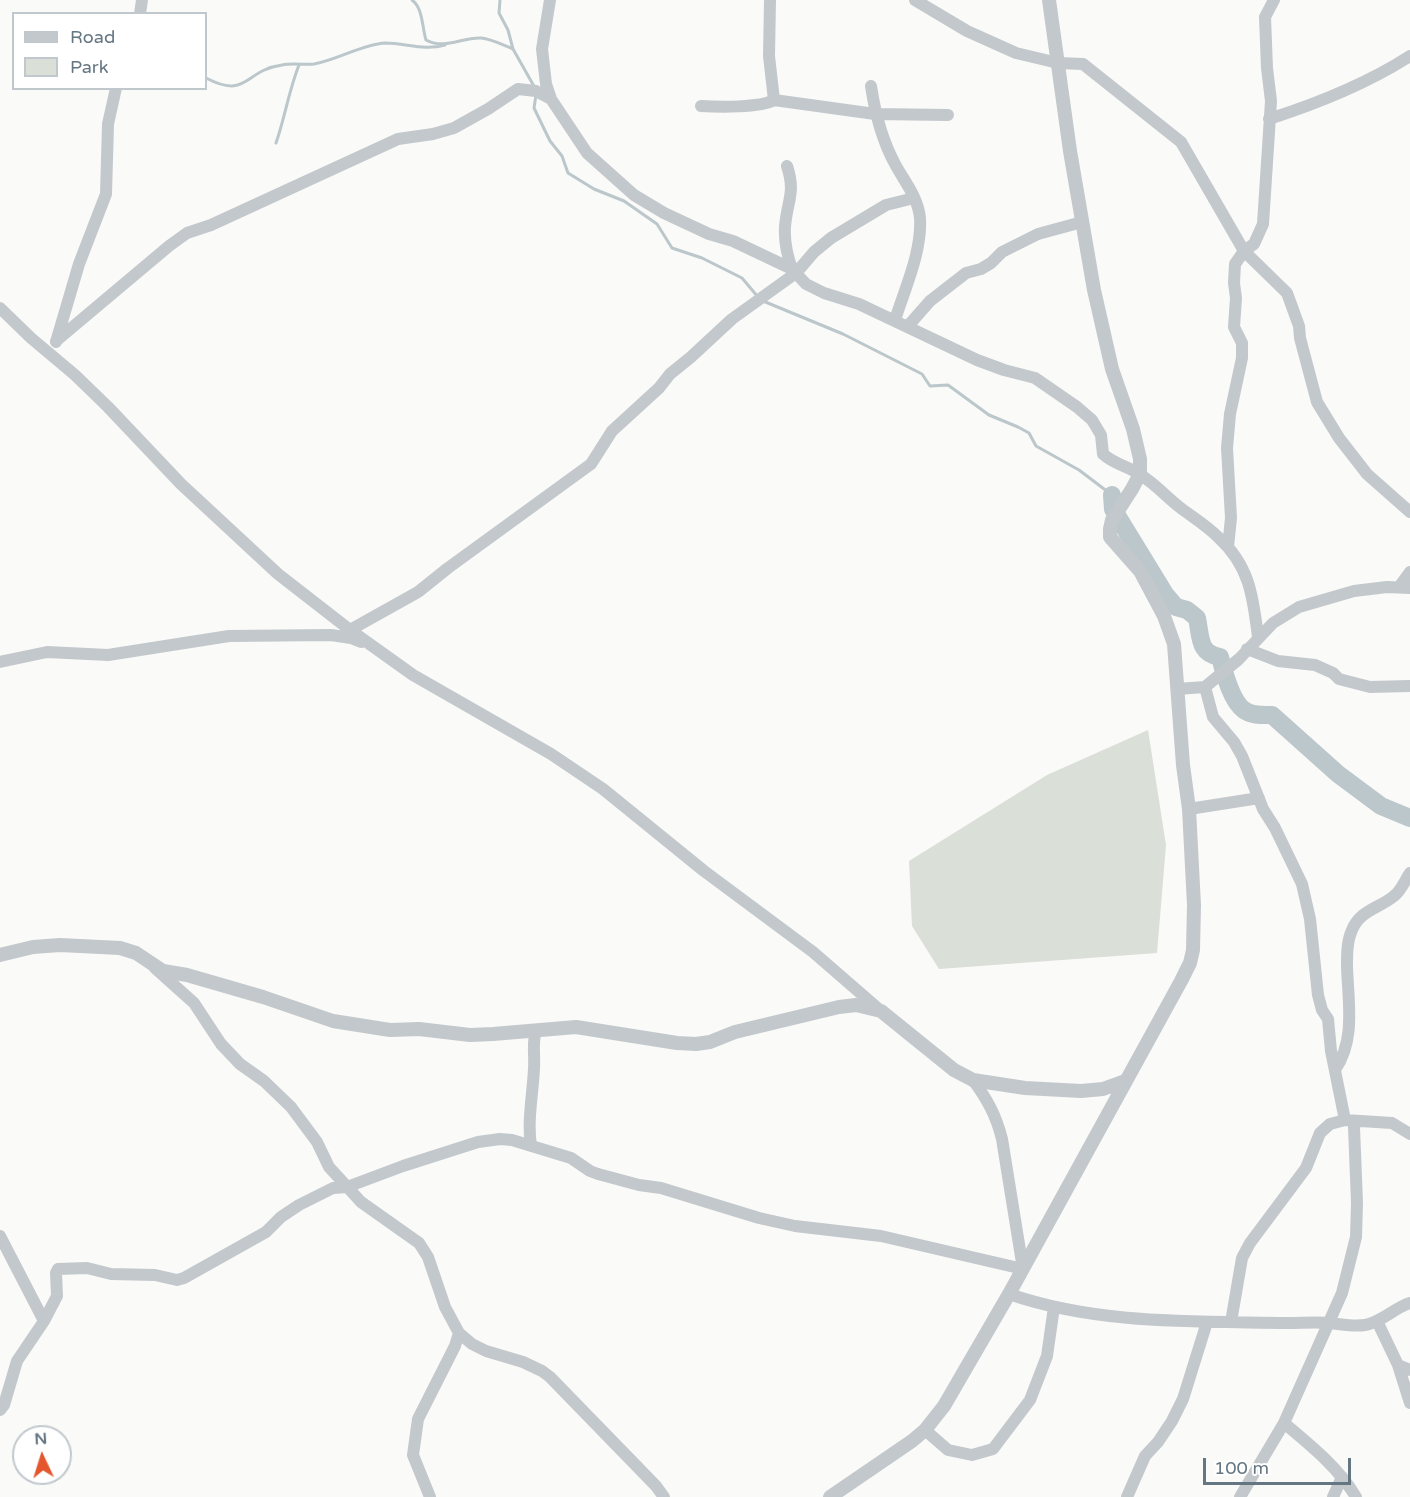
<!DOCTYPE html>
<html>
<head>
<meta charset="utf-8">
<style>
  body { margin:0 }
  #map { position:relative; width:1410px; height:1497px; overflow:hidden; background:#fafaf8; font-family:"Varela Round",sans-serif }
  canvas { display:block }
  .legend { position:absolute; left:12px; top:12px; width:195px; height:78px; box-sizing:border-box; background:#fff; border:2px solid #c1c8cd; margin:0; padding:8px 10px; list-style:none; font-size:18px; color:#657683 }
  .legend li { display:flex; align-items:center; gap:12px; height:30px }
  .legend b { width:30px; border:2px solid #c1c8cd }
  .north { position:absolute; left:12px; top:1425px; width:60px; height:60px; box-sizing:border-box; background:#fff; border:2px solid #c1c8cd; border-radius:50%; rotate:356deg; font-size:16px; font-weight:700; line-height:24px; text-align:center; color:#657683 }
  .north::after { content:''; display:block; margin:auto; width:21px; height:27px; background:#e4572e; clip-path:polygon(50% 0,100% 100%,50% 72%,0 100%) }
  .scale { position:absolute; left:1203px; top:1458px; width:148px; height:27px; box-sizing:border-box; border:3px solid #657683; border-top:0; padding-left:8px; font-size:18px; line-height:21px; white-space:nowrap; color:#657683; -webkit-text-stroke:4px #fff; paint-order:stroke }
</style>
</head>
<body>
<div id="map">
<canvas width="1410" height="1497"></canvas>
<ul class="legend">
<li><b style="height:8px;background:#c3c8cc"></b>Road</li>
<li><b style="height:16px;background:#dadfd7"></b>Park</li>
</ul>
<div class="north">N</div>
<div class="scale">100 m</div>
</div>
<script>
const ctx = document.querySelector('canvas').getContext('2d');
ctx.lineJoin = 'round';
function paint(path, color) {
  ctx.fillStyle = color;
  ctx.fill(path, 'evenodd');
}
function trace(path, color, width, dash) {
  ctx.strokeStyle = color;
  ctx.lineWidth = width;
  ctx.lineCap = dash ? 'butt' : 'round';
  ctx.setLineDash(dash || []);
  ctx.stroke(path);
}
paint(new Path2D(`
  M 1148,730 L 1166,845 L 1157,953 L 939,969 L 912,926 L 909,861 L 1047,775 Z`), '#dadfd7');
trace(new Path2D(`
  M 412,0 C 423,8 422,27 426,40 C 444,50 462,37 481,38 C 492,39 503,45 513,49
  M 500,0 L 499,13 L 508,30 L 513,49 L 535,88
  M 206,78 C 248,100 244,70 282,65 C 292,63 303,65 314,64 C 337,60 363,44 385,43 C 406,43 424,51 445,45
  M 536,95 L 534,108 L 550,141 L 562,156 L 568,173 L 594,189 L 624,201 L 657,224 L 672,248 L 702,258 L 742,278 L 758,297
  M 276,143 C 285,117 289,90 299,65
  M 763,301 L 843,334 L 922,374 L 930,386 L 948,385 L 989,415 L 1018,427 L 1029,433 L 1036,446 L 1079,470 L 1112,495`), '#bbc7cb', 3);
trace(new Path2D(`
  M 1112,495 L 1113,509 L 1165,594 L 1176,607 L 1187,610 L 1197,618 C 1201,637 1198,653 1220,657 C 1224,672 1231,701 1244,710 C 1252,716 1263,715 1272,715 L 1338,774 L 1381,806 L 1410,818`), '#bbc7cb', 18);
trace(new Path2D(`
  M 550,0 L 542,49 L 546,84 L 551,99 L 587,153 L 634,195 L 664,213 L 709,234 L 733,241 L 792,269 L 806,284 L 824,293 L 859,304 L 977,360 L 1004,370 L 1035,378 L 1077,407 L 1092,420 L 1101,435 L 1103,454 C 1114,464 1127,466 1139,474 C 1155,483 1167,498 1182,509 C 1194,518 1207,526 1218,537 C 1250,566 1253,597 1258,637
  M 770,0 L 769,56 L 774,100
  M 915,0 L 967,31 L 1016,53 L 1058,63 L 1083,64 L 1181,142 L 1244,251 L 1287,293 L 1299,326 L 1300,338 L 1317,402 L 1339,438 L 1367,474 L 1410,512
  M 140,14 L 142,0
  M 871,86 C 875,113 882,140 895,164 C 904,181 918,197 920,218 C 922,252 905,288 895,320
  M 701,106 C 718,107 760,108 774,100 L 875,114 L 948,115
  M 1269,119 C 1316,104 1368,83 1410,56
  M 787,166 C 796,193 787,201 785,227 C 784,242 787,255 792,269
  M 0,308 L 31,338 L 75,375 L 108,407 L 181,484 L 278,574 L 350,630 L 413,675 L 551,754 L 603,789 L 704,871 L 813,952 L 881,1011
  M 908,326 L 930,301 L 966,273 L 981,269 L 991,263 L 1002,252 L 1038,234 L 1082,222
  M 56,341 L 169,246 L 187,233 L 211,225 L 398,139 L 433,134 L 454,128 L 488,109 L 518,89 L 536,91 L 551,99
  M 56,342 L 79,264 L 106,194 L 108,124 L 116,88
  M 1228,547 L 1231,518 L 1227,448 L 1230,414 L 1242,358 L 1242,343 L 1234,327 L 1236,298 L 1234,283 L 1235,264 L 1244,251 L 1254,244 L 1263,224 L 1271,101 L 1267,68 L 1265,17 L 1274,0
  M 1399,587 L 1410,572
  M 350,630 L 418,592 L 448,568 L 591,464 L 612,431 L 659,388 L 670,374 L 691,357 L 732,319 L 796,273 L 814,252 L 831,238 L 886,205 L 914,198
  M 1247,649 L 1278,661 L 1315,665 L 1333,673 L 1339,679 L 1370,687 L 1410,686
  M 0,662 L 47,652 L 108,655 L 229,636 L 331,635 L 351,638 L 361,642
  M 1205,687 L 1213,717 L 1234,742 L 1242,756 L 1263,809 L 1275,828 L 1302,884 L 1310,919 L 1318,995 L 1322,1010 L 1328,1019 L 1331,1051 L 1345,1120
  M 1177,689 L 1205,687 L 1239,659 L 1273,623 L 1299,607 L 1354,591 L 1387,587 L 1410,588
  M 1189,809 L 1259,798
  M 155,968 L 194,1003 L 221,1044 L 240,1064 L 264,1081 L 291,1107 L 317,1142 L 329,1167 L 361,1202 L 419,1243 L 428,1257 L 445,1307 L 459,1333 L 472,1344 L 486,1351 L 523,1362 L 542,1371 L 550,1377 L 656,1486 L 664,1497
  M 1335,1070 C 1356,1039 1348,1002 1347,966 C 1347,954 1347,941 1352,930 C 1360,910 1380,908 1394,896 C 1401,891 1405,880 1410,873
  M 531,1146 C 527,1120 533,1094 534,1068 C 535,1055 532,1043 536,1030
  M 0,1236 L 44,1321
  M 1009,1294 C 1099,1325 1195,1321 1288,1323 C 1302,1323 1316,1322 1329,1323 C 1341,1324 1353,1327 1365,1325 C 1382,1322 1394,1308 1410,1303
  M 1377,1321 L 1398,1365 L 1410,1370
  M 1231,1322 L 1242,1258 L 1250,1243 L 1306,1168 L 1320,1133 L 1330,1124 L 1345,1120 L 1392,1123 L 1410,1134
  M 1398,1365 L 1410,1403
  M 0,1410 L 4,1405 L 17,1361 L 44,1321 L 57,1296 L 56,1273 L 58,1269 L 87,1268 L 111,1274 L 155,1275 L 177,1280 L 184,1278 L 266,1232 L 281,1217 L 299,1205 L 333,1188 L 347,1187 L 403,1166 L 478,1142 L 500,1139 L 512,1140 L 571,1158 L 590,1171 L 598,1174 L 639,1185 L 661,1188 L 759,1218 L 795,1226 L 881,1236 L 1023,1269 L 1002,1139 C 996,1115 987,1099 973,1080
  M 1284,1423 C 1310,1445 1338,1467 1356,1497
  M 925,1430 L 948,1450 L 972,1455 L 993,1449 L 1030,1400 L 1047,1356 L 1054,1307
  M 430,1497 L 413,1455 L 418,1419 L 455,1346 L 459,1333
  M 1127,1497 L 1145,1456 L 1158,1442 L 1172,1421 L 1183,1399 L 1207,1322
  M 1240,1497 L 1284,1423 L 1342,1293 L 1356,1237 L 1357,1203 L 1354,1127 L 1356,1121
  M 1333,1497 L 1342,1477`), '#c3c8cc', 12);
trace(new Path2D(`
  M 0,955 L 33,947 L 60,945 L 120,948 L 136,953 L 163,971 L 187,975 L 263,997 L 333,1021 L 390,1030 L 419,1029 L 470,1035 L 493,1034 L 576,1027 L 677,1043 L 696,1044 L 710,1042 L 735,1032 L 839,1007 L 856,1005 L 881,1011 L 954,1070 L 973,1080 L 1025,1088 L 1081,1091 L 1103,1089 L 1125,1081
  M 830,1497 L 912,1441 L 925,1430 L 944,1406 L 1009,1294 L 1181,981 L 1190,963 L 1193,950 L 1194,905 L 1189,809 L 1183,765 L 1174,644 L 1164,616 L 1140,571 L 1110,537 L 1110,529 L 1112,520 L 1132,489 L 1140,474 L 1140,459 L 1133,429 L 1112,369 L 1094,290 L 1070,151 L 1049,0`), '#c3c8cc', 14);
</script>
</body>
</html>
